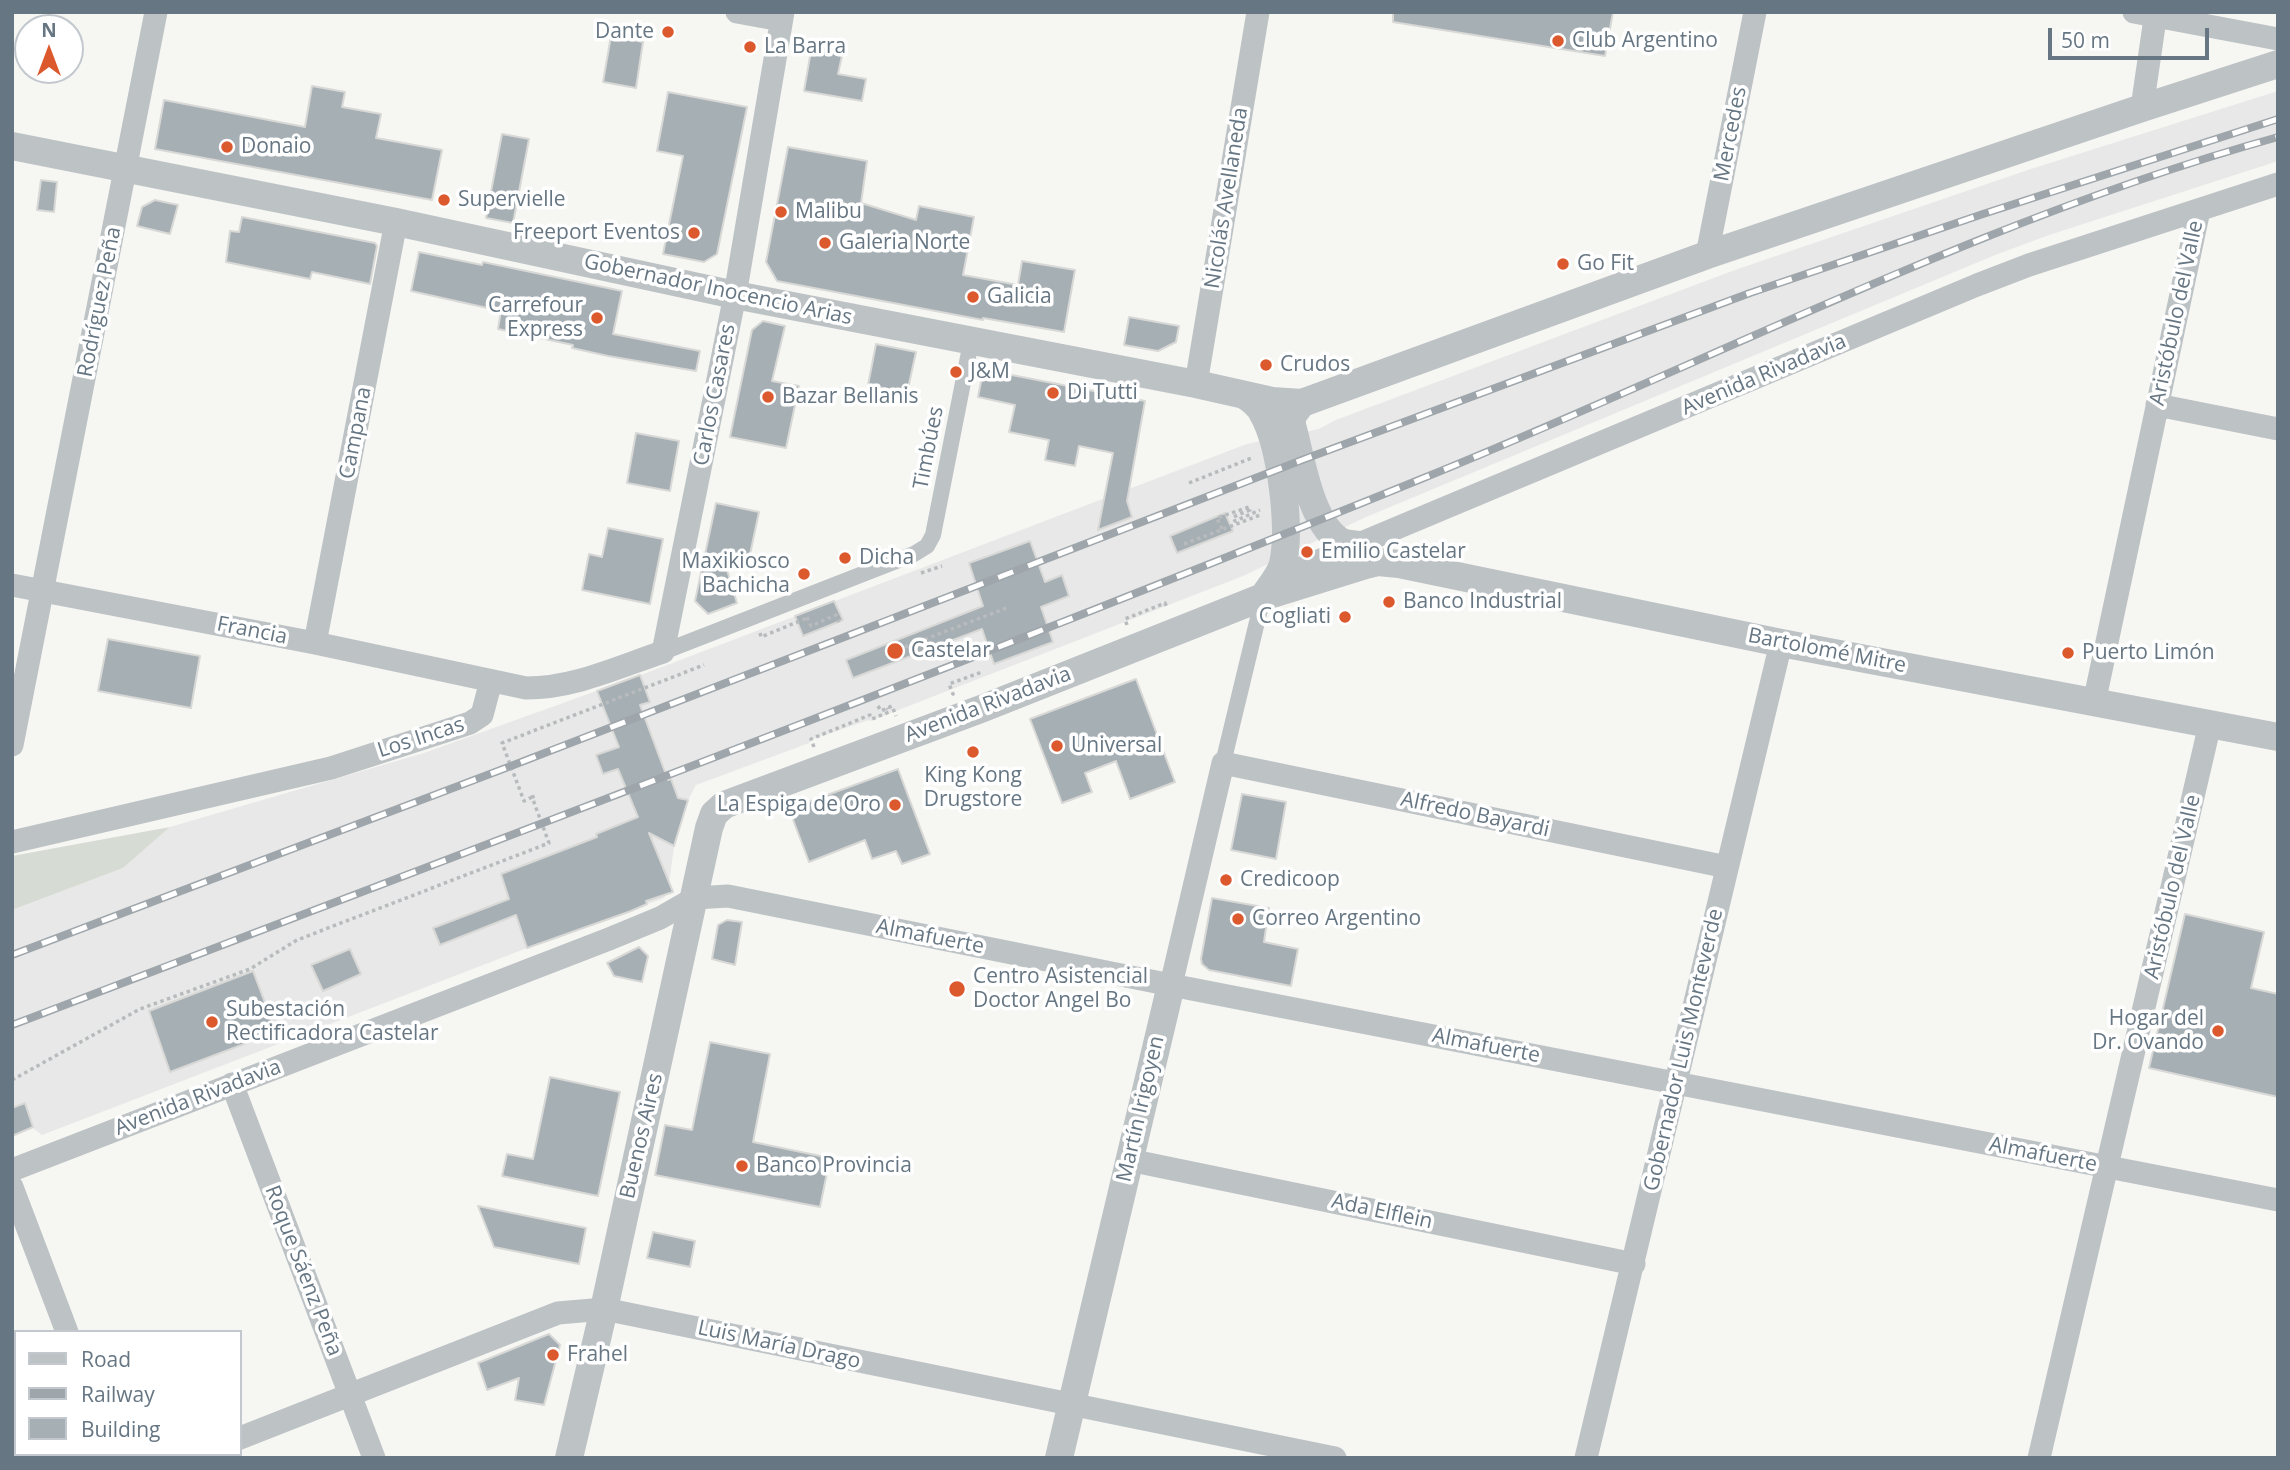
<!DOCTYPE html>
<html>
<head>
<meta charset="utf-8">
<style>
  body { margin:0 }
  #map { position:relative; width:2290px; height:1470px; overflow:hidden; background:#f6f6f3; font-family:"Open Sans",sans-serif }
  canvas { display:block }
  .frame { position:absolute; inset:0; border:14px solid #667683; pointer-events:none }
  .legend { position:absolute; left:14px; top:1330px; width:228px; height:126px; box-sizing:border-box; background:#fff; border:2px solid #c2c8cd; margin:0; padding:9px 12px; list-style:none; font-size:21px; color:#667683 }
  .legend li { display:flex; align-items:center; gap:14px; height:35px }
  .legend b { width:35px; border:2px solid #c2c8cd }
  .north { position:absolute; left:14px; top:14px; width:70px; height:70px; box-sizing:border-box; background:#fff; border:2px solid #c2c8cd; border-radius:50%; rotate:0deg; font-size:19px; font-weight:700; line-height:28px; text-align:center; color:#667683 }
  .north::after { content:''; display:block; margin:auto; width:24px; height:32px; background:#dc582d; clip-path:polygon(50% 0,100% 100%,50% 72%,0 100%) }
  .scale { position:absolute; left:2048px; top:28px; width:161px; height:32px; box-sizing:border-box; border:4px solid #667683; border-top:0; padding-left:9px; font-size:21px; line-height:24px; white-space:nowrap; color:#667683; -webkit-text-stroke:5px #fff; paint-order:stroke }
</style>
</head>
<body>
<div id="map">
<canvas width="2290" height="1470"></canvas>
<div class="frame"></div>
<ul class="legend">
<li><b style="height:9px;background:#bdc2c5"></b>Road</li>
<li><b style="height:9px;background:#9fa6ab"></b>Railway</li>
<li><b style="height:19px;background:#a6afb4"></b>Building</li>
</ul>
<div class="north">N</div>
<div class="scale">50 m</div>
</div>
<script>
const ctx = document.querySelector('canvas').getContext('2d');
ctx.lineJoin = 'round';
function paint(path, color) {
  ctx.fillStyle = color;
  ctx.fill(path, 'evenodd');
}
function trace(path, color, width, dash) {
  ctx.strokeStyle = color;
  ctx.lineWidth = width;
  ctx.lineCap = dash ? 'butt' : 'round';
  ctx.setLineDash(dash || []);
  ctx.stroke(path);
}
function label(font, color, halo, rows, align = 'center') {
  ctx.font = font + ' "Open Sans",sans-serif';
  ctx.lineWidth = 7;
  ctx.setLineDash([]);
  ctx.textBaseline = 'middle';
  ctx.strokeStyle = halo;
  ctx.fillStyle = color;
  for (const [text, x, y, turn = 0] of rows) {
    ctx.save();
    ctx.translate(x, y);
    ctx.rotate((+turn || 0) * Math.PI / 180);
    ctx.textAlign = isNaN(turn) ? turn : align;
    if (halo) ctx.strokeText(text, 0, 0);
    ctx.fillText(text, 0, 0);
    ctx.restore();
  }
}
paint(new Path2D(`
  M 2278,91 L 2278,161 L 2049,235 L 1995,255 L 1366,517 L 1243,576 L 870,721 L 869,720 L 813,739 L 809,743 L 696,785 L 688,800 L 674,846 L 668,891 L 664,898 L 527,948 L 42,1135 L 33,1128 L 12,1136 L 12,910 L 123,868 L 170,827 L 424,753 L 641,675 L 1247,444 L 1319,429 L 1336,420 L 1735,270 L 2031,169 Z`), '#e7e8e7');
paint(new Path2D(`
  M 170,827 L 123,868 L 12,910 L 12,856 Z`), '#d6dbd3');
const building = new Path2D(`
  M 1393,12 L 1613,12 L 1605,56 L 1393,22 Z
  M 611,36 L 643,42 L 636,88 L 603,82 Z
  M 812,45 L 843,51 L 838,74 L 866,79 L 862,101 L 804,91 Z
  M 312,86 L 345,92 L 342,107 L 381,114 L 376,138 L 442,150 L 432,200 L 155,149 L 164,100 L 305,127 Z
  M 668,92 L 747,107 L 717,254 L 704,262 L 663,254 L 683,156 L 657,151 Z
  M 502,134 L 529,139 L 513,223 L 486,218 Z
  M 788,147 L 867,161 L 861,203 L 916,220 L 919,206 L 974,217 L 963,275 L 1018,285 L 1022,261 L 1075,270 L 1064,332 L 983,318 L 983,320 L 777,281 L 766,262 Z
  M 41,180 L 57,182 L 54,212 L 37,210 Z
  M 155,200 L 178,205 L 170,234 L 137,226 L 142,207 Z
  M 242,217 L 375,243 L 377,246 L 370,284 L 312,272 L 310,279 L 226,262 L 230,231 L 239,232 Z
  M 419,252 L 482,265 L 483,262 L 622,291 L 613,334 L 700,351 L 696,371 L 608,356 L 572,348 L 573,345 L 498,329 L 501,311 L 411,291 Z
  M 1129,317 L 1179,326 L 1176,342 L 1158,351 L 1124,345 Z
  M 763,321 L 785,326 L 772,381 L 799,386 L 786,448 L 730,437 L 752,330 Z
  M 876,344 L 916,352 L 907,393 L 868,385 Z
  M 986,370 L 1145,401 L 1127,501 L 1132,517 L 1098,530 L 1113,453 L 1079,446 L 1075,466 L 1045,460 L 1049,440 L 1009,432 L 1015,405 L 978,397 L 982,377 Z
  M 636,433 L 679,441 L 670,491 L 627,483 Z
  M 716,503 L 759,512 L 749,559 L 727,570 L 737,603 L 708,614 L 695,601 Z
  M 1225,513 L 1233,531 L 1177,553 L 1170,536 Z
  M 608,528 L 663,539 L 650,604 L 582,590 L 589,554 L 602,557 Z
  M 1030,541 L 1045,582 L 1062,575 L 1069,596 L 1041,607 L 1053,642 L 994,664 L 982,629 L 853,678 L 846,660 L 983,606 L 969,563 Z
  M 834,601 L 843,620 L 803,636 L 795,616 Z
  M 108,639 L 200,656 L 191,708 L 98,691 Z
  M 640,675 L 650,702 L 640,705 L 668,780 L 671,779 L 678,798 L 688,800 L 674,846 L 649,833 L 673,892 L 646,901 L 647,904 L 631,911 L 527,948 L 516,915 L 440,945 L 433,928 L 509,899 L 501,874 L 597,837 L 596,834 L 638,817 L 618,769 L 603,774 L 596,755 L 619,747 L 597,691 Z
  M 1136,679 L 1175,782 L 1130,799 L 1116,761 L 1085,773 L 1092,792 L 1062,803 L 1030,719 Z
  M 898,769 L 930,854 L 902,864 L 896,851 L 872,859 L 865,840 L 809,862 L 789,809 Z
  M 1242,794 L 1286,802 L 1276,859 L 1231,850 Z
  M 1212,898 L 1269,908 L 1264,942 L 1298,949 L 1291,986 L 1209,970 L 1202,964 L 1201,959 Z
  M 2185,914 L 2264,932 L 2251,988 L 2278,994 L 2278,1097 L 2149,1068 Z
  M 727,920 L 742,922 L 735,965 L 712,959 L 718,925 Z
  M 639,947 L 648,956 L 642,982 L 614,976 L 607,963 Z
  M 350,949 L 361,974 L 323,991 L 311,965 Z
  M 253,971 L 276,1032 L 170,1072 L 149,1011 Z
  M 710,1042 L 770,1054 L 753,1142 L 830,1158 L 820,1207 L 655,1175 L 665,1125 L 692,1130 Z
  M 550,1077 L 620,1092 L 598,1196 L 502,1176 L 507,1154 L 533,1159 Z
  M 25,1103 L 33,1127 L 12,1136 L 12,1108 Z
  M 478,1206 L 586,1228 L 579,1264 L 494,1247 Z
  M 653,1232 L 695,1241 L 690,1267 L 647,1258 Z
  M 549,1334 L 560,1345 L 544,1405 L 515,1400 L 519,1378 L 487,1390 L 478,1363 Z`);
paint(building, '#a6afb4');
trace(building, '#d8d8d6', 2);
trace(new Path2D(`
  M 1189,483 L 1254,457
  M 1222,529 L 1217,518 L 1249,507 L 1250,510 L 1233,517 L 1235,521 L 1260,510
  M 1184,544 L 1260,515
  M 921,573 L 942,566
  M 807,617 L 811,626 L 836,615 L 839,622
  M 1127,625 L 1125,619 L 1165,603 L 1167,608
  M 760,633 L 761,637 L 807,618
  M 905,647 L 1009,607
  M 954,693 L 953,694 L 949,684 L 982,672
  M 878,706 L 881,711 L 892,706 L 896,716
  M 814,747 L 811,739 L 870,715 L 872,719 L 889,712 L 887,708
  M 532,797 L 524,801 L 502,743 L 704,665
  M 12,1080 L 140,1009 L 250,969 L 297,940 L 549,843 L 532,797 L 536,796`), '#b8bbbd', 3.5, [3.5, 3.5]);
trace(new Path2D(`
  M 663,652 L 914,554 L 927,546 L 933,535 L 971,342
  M 1223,763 L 1263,597`), '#bdc2c5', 16);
trace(new Path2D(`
  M 737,12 L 781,20
  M 2134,12 L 2278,39
  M 2142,108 L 2156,12
  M 1707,255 L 1755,12
  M 1196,384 L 1258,12
  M 2157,405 L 2278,429
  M 12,585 L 315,643 L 526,688 C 574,688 618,667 663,652 L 735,295 L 783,12
  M 1270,591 L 1299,569 L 1977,285 L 2029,265 L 2278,184
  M 315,643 L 396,222
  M 2094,703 L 2199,210
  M 12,745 L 156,12
  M 12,842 L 331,768 L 470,723 L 482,715 L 491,681
  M 1171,985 L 1223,763 L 1727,867
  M 232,1084 L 374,1458
  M 1129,1160 L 1634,1264
  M 12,1170 L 609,939 L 660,918 L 695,898 L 728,896 L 1171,985 L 2278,1200
  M 12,1187 L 67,1332
  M 240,1438 L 558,1313 L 604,1309 L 1335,1458
  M 113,1454 L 114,1458
  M 190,1458 L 199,1454
  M 1586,1458 L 1781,643
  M 2039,1458 L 2210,724`), '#bdc2c5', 23);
trace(new Path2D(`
  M 12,146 L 396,222 L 735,295 L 1196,384 L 1272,401 L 1302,403 L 1707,255 L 2142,108 L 2278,64
  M 1244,395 C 1252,400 1259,405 1263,414 C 1281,446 1291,527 1283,564 C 1280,575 1270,587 1263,597
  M 1302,403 L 1292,416 L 1292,425 C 1301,457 1310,525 1342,542 C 1347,544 1353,544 1358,545
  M 569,1458 L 604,1309 L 709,828 L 714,814 L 724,805 L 981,709 L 1263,597 L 1366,565 L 1378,562 L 1399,564 L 1781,643 L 2278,737
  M 1059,1458 L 1171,985`), '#bdc2c5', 28);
const rail = new Path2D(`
  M 12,955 L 511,766 L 1302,460 L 1750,293 L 1983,214 L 2278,119
  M 12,1025 C 485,845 958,667 1426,477 C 1710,362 1982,219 2278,137`);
trace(rail, '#9fa6ab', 8);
trace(rail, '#fff', 5, [16]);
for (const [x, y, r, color] of [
  [668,32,7,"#dc582d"],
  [1558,41,7,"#dc582d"],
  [750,47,7,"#dc582d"],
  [227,147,7,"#dc582d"],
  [444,200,7,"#dc582d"],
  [781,212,7,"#dc582d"],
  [694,233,7,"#dc582d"],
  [825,243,7,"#dc582d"],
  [1563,264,7,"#dc582d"],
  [973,297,7,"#dc582d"],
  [597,318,7,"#dc582d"],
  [1266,365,7,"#dc582d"],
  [956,372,7,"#dc582d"],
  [1053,393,7,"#dc582d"],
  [768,397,7,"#dc582d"],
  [1307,552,7,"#dc582d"],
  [845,558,7,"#dc582d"],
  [804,574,7,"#dc582d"],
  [1389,602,7,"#dc582d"],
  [1345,617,7,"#dc582d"],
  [895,651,9,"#dc582d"],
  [2068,653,7,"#dc582d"],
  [1057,746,7,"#dc582d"],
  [973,752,7,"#dc582d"],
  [895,805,7,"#dc582d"],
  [1226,880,7,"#dc582d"],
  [1238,919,7,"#dc582d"],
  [957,989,9,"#dc582d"],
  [212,1022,7,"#dc582d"],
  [2218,1031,7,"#dc582d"],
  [742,1166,7,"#dc582d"],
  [553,1355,7,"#dc582d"]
]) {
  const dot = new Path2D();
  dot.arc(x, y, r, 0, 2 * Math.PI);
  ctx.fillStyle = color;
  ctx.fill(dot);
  trace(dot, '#fff', 2.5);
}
label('21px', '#667683', '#fff', [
  ["Dante",654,32,"right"],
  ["Club Argentino",1572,41],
  ["La Barra",764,47],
  ["Donaio",241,147],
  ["Supervielle",458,200],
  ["Malibu",795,212],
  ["Freeport Eventos",680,233,"right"],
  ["Galeria Norte",839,243],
  ["Go Fit",1577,264],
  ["Galicia",987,297],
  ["Carrefour",583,306,"right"],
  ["Express",583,330,"right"],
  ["Crudos",1280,365],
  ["J&M",970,372],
  ["Di Tutti",1067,393],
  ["Bazar Bellanis",782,397],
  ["Emilio Castelar",1321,552],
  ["Dicha",859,558],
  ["Maxikiosco",790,562,"right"],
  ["Bachicha",790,586,"right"],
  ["Banco Industrial",1403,602],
  ["Cogliati",1331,617,"right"],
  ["Castelar",911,651],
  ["Puerto Limón",2082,653],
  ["Universal",1071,746],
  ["King Kong",973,776,"center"],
  ["Drugstore",973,800,"center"],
  ["La Espiga de Oro",881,805,"right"],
  ["Credicoop",1240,880],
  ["Correo Argentino",1252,919],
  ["Centro Asistencial",973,977],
  ["Doctor Angel Bo",973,1001],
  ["Subestación",226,1010],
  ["Rectificadora Castelar",226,1034],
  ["Hogar del",2204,1019,"right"],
  ["Dr. Ovando",2204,1043,"right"],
  ["Banco Provincia",756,1166],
  ["Frahel",567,1355]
], 'left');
label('21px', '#667683', '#fff', [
  ["Mercedes",1731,134,-79],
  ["Nicolás Avellaneda",1227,198,-81],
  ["Gobernador Inocencio Arias",718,290,12],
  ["Rodríguez Peña",100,302,-79],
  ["Aristóbulo del Valle",2177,313,-78],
  ["Avenida Rivadavia",1764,375,-23],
  ["Carlos Casares",715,395,-79],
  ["Campana",356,433,-79],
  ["Timbúes",929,448,-79],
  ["Francia",252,631,11],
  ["Bartolomé Mitre",1827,651,11],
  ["Avenida Rivadavia",988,705,-21],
  ["Los Incas",421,738,-18],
  ["Alfredo Bayardi",1475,815,12],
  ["Aristóbulo del Valle",2173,887,-77],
  ["Almafuerte",930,937,11],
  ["Almafuerte",1486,1046,11],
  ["Gobernador Luis Monteverde",1684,1050,-77],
  ["Avenida Rivadavia",198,1098,-21],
  ["Martín Irigoyen",1141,1109,-77],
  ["Buenos Aires",642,1136,-77],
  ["Almafuerte",2043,1155,11],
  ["Ada Elflein",1382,1212,12],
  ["Roque Sáenz Peña",303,1271,69],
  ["Luis María Drago",779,1345,12]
]);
</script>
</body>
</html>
